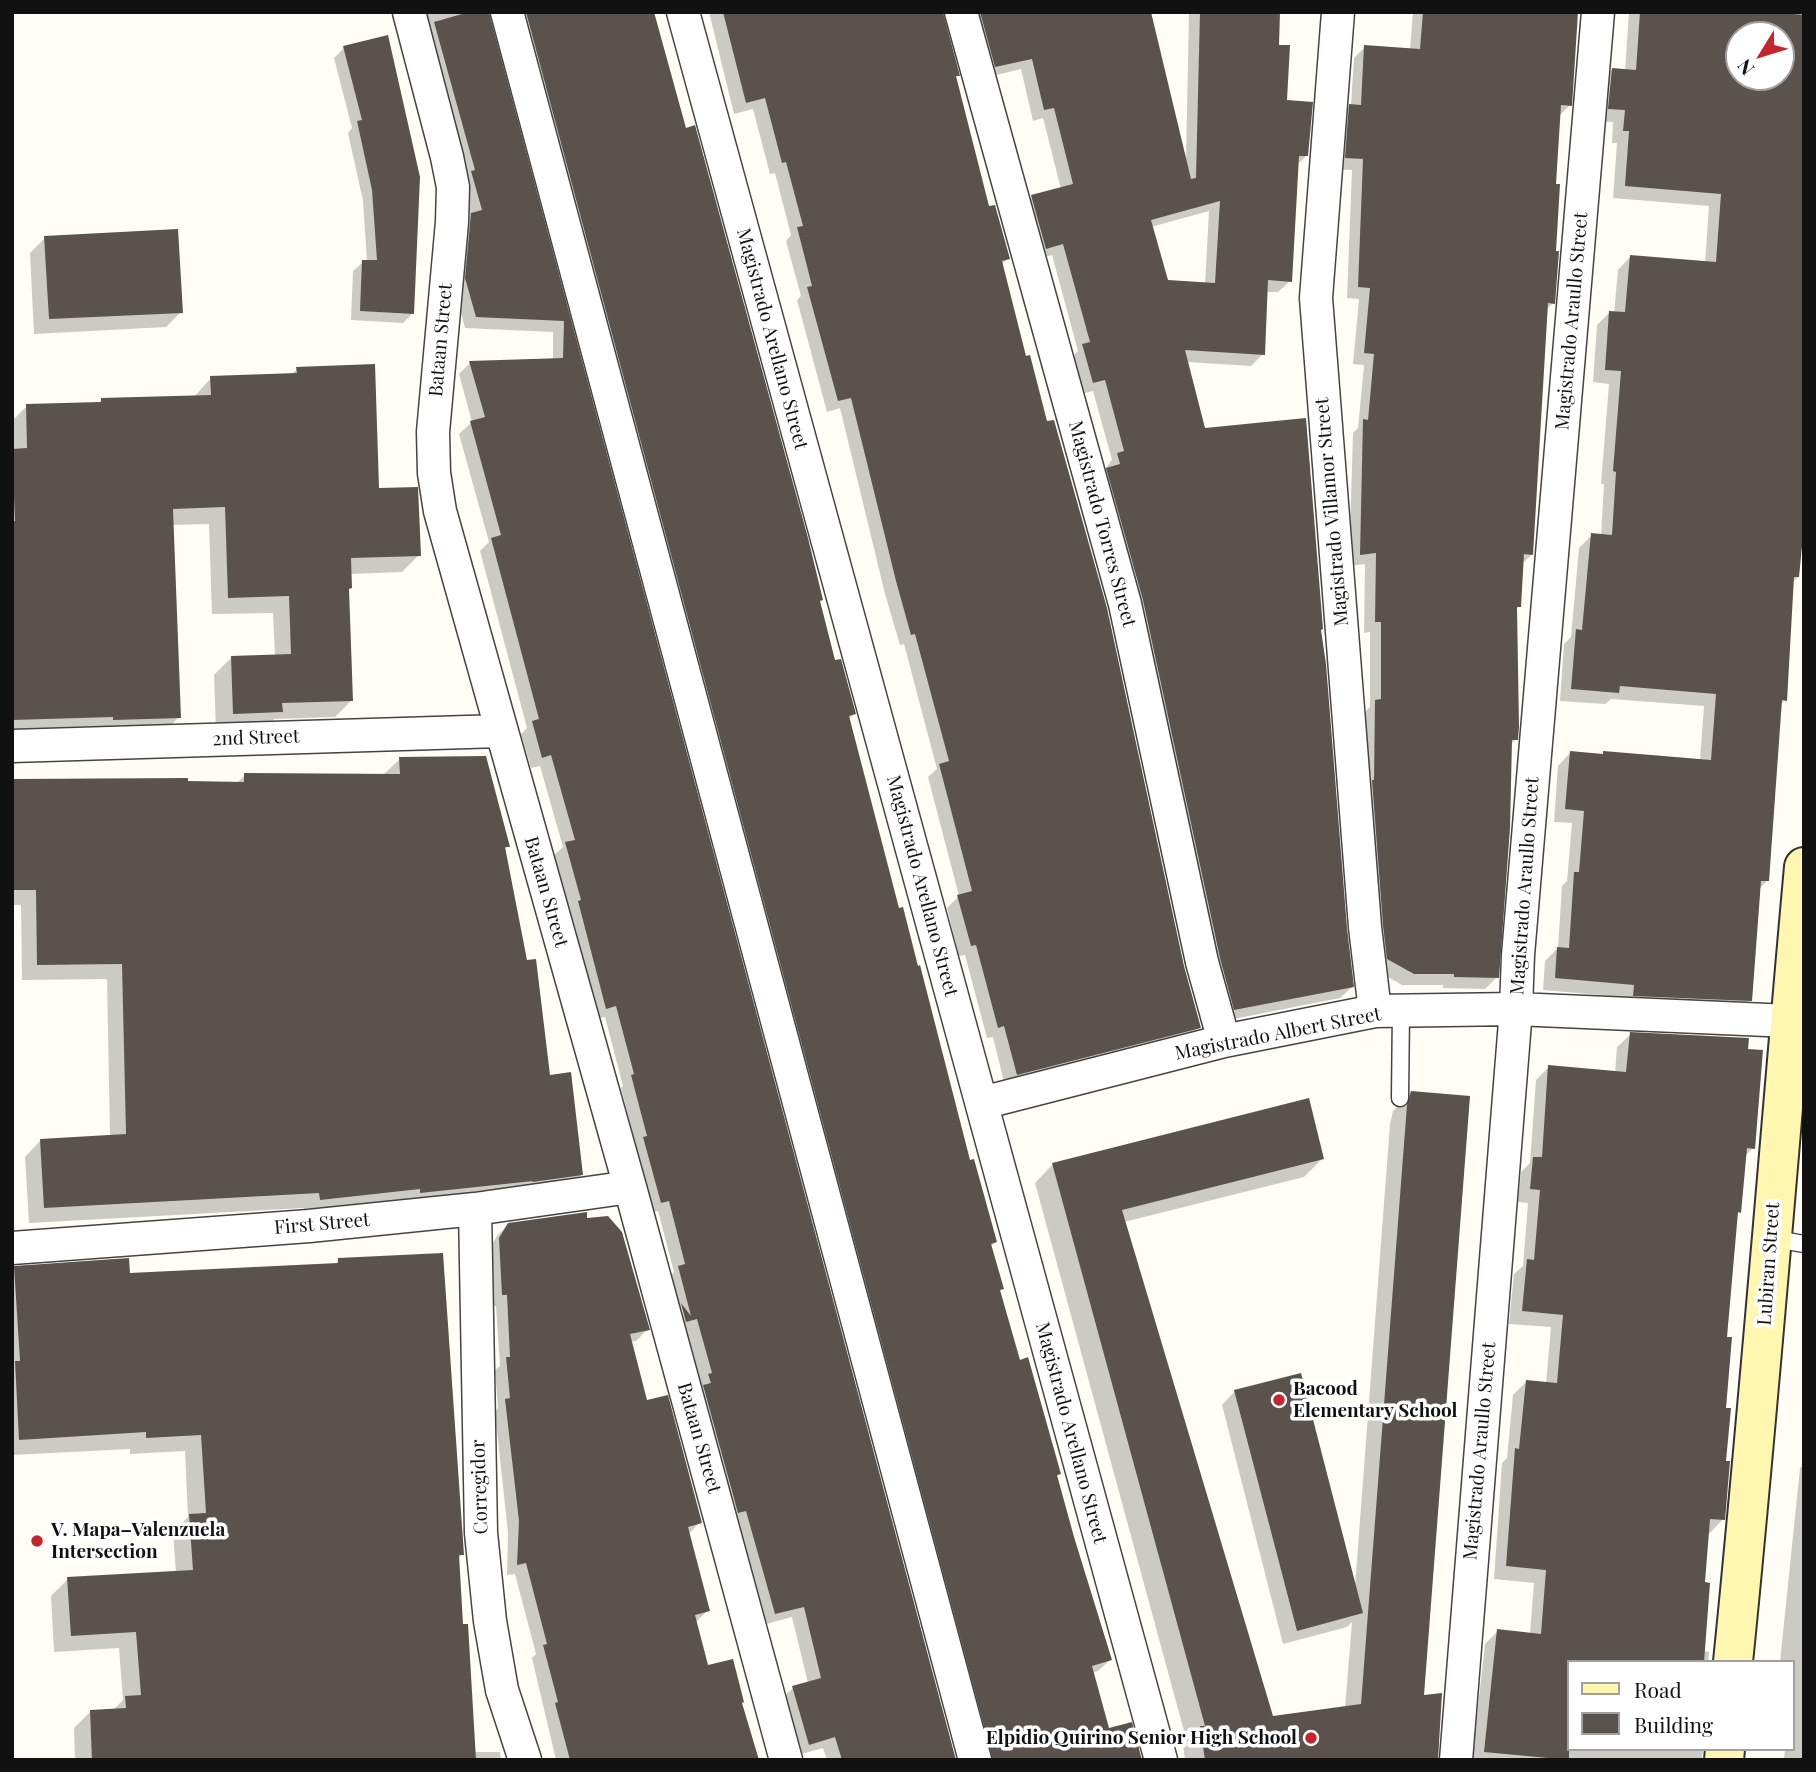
<!DOCTYPE html>
<html>
<head>
<meta charset="utf-8">
<style>
  body { margin:0 }
  #map { position:relative; width:1816px; height:1772px; overflow:hidden; background:#fffdf5; font-family:"Playfair Display",serif }
  canvas { display:block }
  .frame { position:absolute; inset:0; border:14px solid #111; pointer-events:none }
  .legend { position:absolute; left:1567px; top:1660px; width:228px; height:91px; box-sizing:border-box; background:#fff; border:2px solid #a0a0a0; margin:0; padding:9px 12px; list-style:none; font-size:21px; color:#111 }
  .legend li { display:flex; align-items:center; gap:14px; height:35px }
  .legend b { width:35px; border:2px solid #a0a0a0 }
  .north { position:absolute; left:1725px; top:21px; width:70px; height:70px; box-sizing:border-box; background:#fff; border:2px solid #a0a0a0; border-radius:50%; rotate:232deg; font-size:19px; font-weight:700; line-height:28px; text-align:center; color:#111 }
  .north::after { content:''; display:block; margin:auto; width:24px; height:32px; background:#c4262e; clip-path:polygon(50% 0,100% 100%,50% 72%,0 100%) }
</style>
</head>
<body>
<div id="map">
<canvas width="1816" height="1772"></canvas>
<div class="frame"></div>
<ul class="legend">
<li><b style="height:9px;background:#fff6b0"></b>Road</li>
<li><b style="height:19px;background:#5a524d"></b>Building</li>
</ul>
<div class="north">N</div>
</div>
<script>
const ctx = document.querySelector('canvas').getContext('2d');
ctx.lineJoin = 'round';
function paint(path, color) {
  ctx.fillStyle = color;
  ctx.fill(path, 'evenodd');
}
function trace(path, color, width, dash) {
  ctx.strokeStyle = color;
  ctx.lineWidth = width;
  ctx.lineCap = dash ? 'butt' : 'round';
  ctx.setLineDash(dash || []);
  ctx.stroke(path);
}
function label(font, color, halo, rows, align = 'center') {
  ctx.font = font + ' "Playfair Display",serif';
  ctx.lineWidth = 7;
  ctx.setLineDash([]);
  ctx.textBaseline = 'middle';
  ctx.strokeStyle = halo;
  ctx.fillStyle = color;
  for (const [text, x, y, turn = 0] of rows) {
    ctx.save();
    ctx.translate(x, y);
    ctx.rotate((+turn || 0) * Math.PI / 180);
    ctx.textAlign = isNaN(turn) ? turn : align;
    if (halo) ctx.strokeText(text, 0, 0);
    ctx.fillText(text, 0, 0);
    ctx.restore();
  }
}
paint(new Path2D(`
  M 417,12 L 488,12 L 954,1760 L 827,1760 L 823,1748 L 798,1755 L 781,1699 L 793,1688 L 808,1683 L 792,1617 L 763,1625 L 698,1387 L 701,1384 L 686,1329 L 674,1332 L 667,1279 L 674,1272 L 658,1211 L 650,1213 L 632,1150 L 636,1147 L 621,1088 L 623,1086 L 605,1017 L 595,1019 L 567,915 L 570,912 L 554,855 L 563,847 L 540,766 L 531,768 L 521,734 L 527,728 L 480,551 L 489,542 L 459,434 L 472,422 L 459,374 L 470,363 L 553,360 L 553,332 L 465,328 L 455,291 L 460,226 L 470,216 Z
  M 510,12 L 653,12 L 834,663 L 854,714 L 848,720 L 898,910 L 969,1162 L 995,1242 L 990,1247 L 1002,1289 L 999,1291 L 1018,1362 L 1059,1474 L 1056,1477 L 1110,1660 L 1098,1671 L 1092,1673 L 1108,1730 L 1141,1760 L 980,1760 Z
  M 709,12 L 941,12 L 958,75 L 954,78 L 988,209 L 1008,258 L 1001,266 L 1199,1027 L 1188,1039 L 1005,1086 L 993,1037 L 987,1038 L 965,955 L 959,956 L 947,908 L 959,896 L 928,777 L 937,769 L 904,644 L 900,645 L 885,594 L 840,408 L 827,412 L 797,300 L 801,296 L 786,241 L 791,235 L 775,173 L 770,174 L 753,109 L 734,114 Z
  M 964,12 L 1149,12 L 1186,159 L 1189,12 L 1278,12 L 1277,46 L 1285,102 L 1307,155 L 1297,165 L 1290,281 L 1278,292 L 1266,292 L 1263,354 L 1251,366 L 1186,362 L 1204,430 L 1320,631 L 1352,987 L 1340,998 L 1223,1021 L 1096,481 L 1112,460 L 1093,391 L 1081,394 L 1072,357 L 1078,351 L 1052,255 L 1034,260 L 1020,208 L 1032,197 L 1061,189 L 1043,118 L 1033,121 L 1021,69 L 984,78 ZM 1209,211 L 1205,284 L 1166,282 L 1151,227 Z
  M 1413,12 L 1577,12 L 1570,105 L 1559,116 L 1554,186 L 1553,303 L 1546,310 L 1532,554 L 1522,564 L 1519,606 L 1516,609 L 1516,739 L 1510,745 L 1497,977 L 1485,989 L 1443,988 L 1443,985 L 1402,985 L 1376,970 L 1364,713 L 1370,707 L 1370,632 L 1364,633 L 1365,564 L 1349,566 L 1353,433 L 1358,428 L 1364,365 L 1353,364 L 1359,299 L 1347,298 L 1352,170 L 1334,169 L 1338,117 L 1351,105 L 1354,58 L 1365,47 L 1410,50 Z
  M 1629,12 L 1804,12 L 1804,503 L 1798,577 L 1791,583 L 1785,700 L 1779,706 L 1767,881 L 1758,890 L 1750,1000 L 1737,1013 L 1622,1008 L 1623,997 L 1543,990 L 1545,961 L 1558,948 L 1562,886 L 1567,881 L 1572,823 L 1554,822 L 1558,766 L 1570,753 L 1601,755 L 1604,753 L 1700,760 L 1704,706 L 1611,699 L 1605,704 L 1560,701 L 1564,644 L 1571,637 L 1579,548 L 1592,535 L 1601,536 L 1604,484 L 1601,484 L 1609,384 L 1593,382 L 1597,325 L 1610,312 L 1614,313 L 1618,270 L 1630,257 L 1705,263 L 1709,206 L 1613,198 L 1617,143 L 1612,143 L 1613,122 L 1596,121 L 1600,82 L 1612,70 L 1625,71 ZM 1739,35 L 1781,35 L 1781,77 L 1739,77 Z
  M 344,48 L 413,313 L 403,323 L 351,320 L 353,271 L 363,262 L 367,262 L 363,201 L 348,133 L 352,128 L 334,58 Z
  M 45,238 L 181,312 L 166,327 L 34,334 L 30,253 Z
  M 297,369 L 419,555 L 402,572 L 350,574 L 347,591 L 352,700 L 335,717 L 274,719 L 264,729 L 216,731 L 214,675 L 231,658 L 275,656 L 273,613 L 212,614 L 209,524 L 172,525 L 179,717 L 162,734 L 12,736 L 12,421 L 27,406 L 98,403 L 102,400 L 194,397 L 211,378 L 291,375 Z
  M 400,759 L 508,846 L 504,850 L 548,1076 L 581,1175 L 565,1190 L 305,1215 L 304,1208 L 29,1223 L 25,1157 L 40,1141 L 110,1137 L 107,979 L 22,980 L 21,905 L 12,905 L 12,781 L 237,783 L 245,775 L 384,774 Z
  M 1631,1034 L 1753,1148 L 1744,1157 L 1739,1212 L 1736,1215 L 1725,1338 L 1723,1519 L 1710,1533 L 1707,1532 L 1703,1584 L 1703,1651 L 1709,1652 L 1708,1662 L 1569,1662 L 1569,1749 L 1703,1749 L 1702,1760 L 1472,1760 L 1485,1644 L 1498,1631 L 1530,1634 L 1534,1583 L 1494,1579 L 1502,1463 L 1507,1458 L 1513,1395 L 1526,1382 L 1546,1384 L 1551,1327 L 1509,1324 L 1514,1274 L 1523,1266 L 1528,1203 L 1518,1202 L 1521,1172 L 1530,1163 L 1536,1080 L 1549,1067 L 1615,1073 L 1617,1047 Z
  M 1411,1093 L 1422,1697 L 1436,1760 L 1185,1760 L 1183,1746 L 1187,1742 L 1035,1183 L 1052,1165 L 1307,1101 L 1322,1159 L 1304,1177 L 1124,1222 L 1272,1718 L 1345,1708 L 1352,1622 L 1347,1627 L 1283,1644 L 1222,1405 L 1235,1391 L 1355,1586 L 1390,1124 L 1393,1111 Z
  M 586,1220 L 648,1329 L 636,1341 L 630,1342 L 646,1402 L 700,1522 L 688,1535 L 708,1610 L 695,1623 L 707,1667 L 740,1704 L 757,1760 L 556,1760 L 532,1658 L 536,1654 L 515,1574 L 507,1575 L 508,1533 L 495,1412 L 498,1408 L 495,1370 L 500,1366 L 496,1306 L 491,1306 L 488,1251 L 497,1236 L 509,1224 Z
  M 339,1260 L 462,1554 L 458,1559 L 462,1626 L 475,1752 L 500,1752 L 501,1760 L 75,1760 L 74,1728 L 91,1711 L 113,1710 L 123,1700 L 119,1648 L 54,1652 L 51,1596 L 68,1579 L 176,1573 L 173,1532 L 188,1517 L 185,1451 L 130,1454 L 130,1449 L 12,1455 L 12,1271 L 15,1268 L 128,1274 L 334,1265 Z
  M 1804,1464 L 1804,1760 L 1784,1760 L 1785,1749 L 1793,1749 L 1793,1662 L 1780,1662 L 1800,1468 Z`), '#0003');
paint(new Path2D(`
  M 469,12 L 489,12 L 956,1760 L 842,1760 L 835,1737 L 809,1745 L 792,1686 L 821,1678 L 804,1607 L 775,1614 L 746,1511 L 738,1513 L 703,1385 L 711,1383 L 708,1374 L 712,1373 L 697,1319 L 686,1322 L 681,1303 L 691,1316 L 678,1266 L 685,1264 L 669,1201 L 661,1203 L 643,1137 L 647,1136 L 631,1075 L 634,1074 L 616,1006 L 606,1009 L 578,901 L 581,900 L 565,842 L 575,840 L 551,755 L 542,758 L 532,721 L 539,719 L 491,538 L 501,535 L 470,421 L 485,417 L 469,361 L 563,358 L 564,321 L 476,317 L 465,278 L 471,213 L 482,210 L 471,171 L 475,170 L 434,22 Z
  M 526,12 L 654,12 L 686,128 L 695,125 L 808,538 L 823,600 L 820,601 L 835,660 L 841,659 L 856,714 L 849,716 L 899,908 L 903,907 L 918,966 L 920,965 L 970,1160 L 974,1159 L 997,1242 L 991,1244 L 1004,1289 L 1000,1290 L 1020,1360 L 1028,1357 L 1061,1474 L 1057,1475 L 1074,1537 L 1112,1660 L 1092,1666 L 1109,1728 L 1132,1722 L 1142,1760 L 993,1760 Z
  M 723,12 L 943,12 L 960,76 L 956,76 L 989,206 L 995,205 L 1010,259 L 1002,261 L 1026,356 L 1030,355 L 1047,421 L 1054,420 L 1107,608 L 1184,966 L 1201,1028 L 1017,1075 L 1004,1026 L 998,1028 L 976,945 L 971,946 L 957,895 L 972,891 L 939,764 L 949,761 L 915,634 L 911,635 L 896,581 L 851,398 L 838,401 L 807,287 L 812,286 L 797,227 L 803,226 L 786,162 L 782,163 L 765,98 L 746,103 Z
  M 980,12 L 1151,12 L 1191,179 L 1196,178 L 1200,12 L 1280,12 L 1279,45 L 1290,45 L 1287,100 L 1313,102 L 1308,156 L 1299,156 L 1292,282 L 1268,280 L 1265,355 L 1185,350 L 1205,428 L 1306,418 L 1323,629 L 1321,630 L 1326,664 L 1347,928 L 1354,987 L 1234,1010 L 1220,958 L 1143,600 L 1106,468 L 1120,464 L 1117,453 L 1124,451 L 1105,380 L 1093,383 L 1082,344 L 1090,342 L 1063,244 L 1046,249 L 1031,195 L 1073,184 L 1054,108 L 1044,110 L 1032,59 L 995,67 ZM 1220,201 L 1215,283 L 1168,280 L 1151,220 Z
  M 1423,12 L 1578,12 L 1572,106 L 1561,105 L 1556,184 L 1560,184 L 1556,251 L 1559,251 L 1555,304 L 1548,303 L 1533,555 L 1524,554 L 1521,607 L 1517,607 L 1519,727 L 1518,740 L 1512,740 L 1510,828 L 1499,978 L 1454,977 L 1454,974 L 1414,974 L 1387,959 L 1383,925 L 1372,780 L 1374,780 L 1375,700 L 1381,699 L 1381,622 L 1375,622 L 1376,553 L 1360,555 L 1363,419 L 1368,420 L 1374,354 L 1364,353 L 1370,288 L 1358,287 L 1363,159 L 1345,158 L 1349,104 L 1361,105 L 1364,45 L 1420,49 Z
  M 1640,12 L 1774,12 L 1804,15 L 1804,526 L 1799,577 L 1794,577 L 1787,701 L 1782,700 L 1769,881 L 1761,881 L 1752,1001 L 1633,996 L 1634,985 L 1555,978 L 1557,947 L 1569,948 L 1574,872 L 1579,872 L 1584,811 L 1565,809 L 1570,751 L 1603,754 L 1603,751 L 1711,760 L 1716,694 L 1620,686 L 1619,693 L 1571,689 L 1576,629 L 1582,630 L 1591,533 L 1612,535 L 1616,472 L 1613,471 L 1621,371 L 1605,370 L 1609,311 L 1625,312 L 1630,255 L 1716,262 L 1721,194 L 1625,186 L 1629,131 L 1623,131 L 1625,110 L 1608,109 L 1612,68 L 1636,70 ZM 1739,35 L 1781,35 L 1781,77 L 1739,77 Z
  M 388,35 L 420,177 L 414,314 L 360,311 L 362,260 L 377,260 L 372,190 L 357,121 L 362,120 L 343,46 Z
  M 178,229 L 183,313 L 49,319 L 44,236 Z
  M 375,364 L 379,488 L 418,487 L 421,556 L 351,558 L 352,588 L 349,589 L 353,701 L 282,703 L 283,712 L 233,714 L 231,656 L 291,654 L 289,596 L 228,598 L 225,507 L 173,509 L 181,718 L 113,720 L 113,717 L 12,720 L 12,521 L 15,521 L 12,449 L 27,448 L 26,404 L 101,402 L 101,398 L 211,395 L 210,376 L 297,373 L 296,367 Z
  M 486,756 L 510,847 L 505,847 L 527,960 L 536,959 L 550,1075 L 571,1072 L 583,1175 L 532,1182 L 533,1181 L 420,1193 L 420,1189 L 320,1200 L 319,1193 L 44,1208 L 40,1139 L 126,1134 L 122,964 L 37,965 L 36,890 L 12,890 L 12,779 L 188,778 L 188,781 L 244,782 L 244,773 L 400,774 L 399,757 Z
  M 1630,1032 L 1749,1038 L 1748,1049 L 1763,1050 L 1755,1149 L 1747,1148 L 1741,1213 L 1738,1212 L 1727,1337 L 1732,1337 L 1726,1408 L 1731,1408 L 1726,1461 L 1730,1461 L 1725,1520 L 1710,1519 L 1705,1582 L 1710,1583 L 1704,1662 L 1569,1662 L 1569,1760 L 1484,1752 L 1497,1629 L 1541,1634 L 1546,1570 L 1506,1566 L 1515,1448 L 1519,1449 L 1526,1380 L 1557,1383 L 1563,1315 L 1522,1311 L 1527,1259 L 1534,1260 L 1540,1190 L 1530,1189 L 1533,1157 L 1542,1157 L 1548,1065 L 1626,1072 Z
  M 1411,1091 L 1470,1096 L 1424,1695 L 1442,1693 L 1438,1760 L 1205,1760 L 1200,1726 L 1205,1726 L 1052,1163 L 1309,1098 L 1324,1159 L 1122,1210 L 1273,1716 L 1361,1704 L 1407,1105 Z
  M 587,1212 L 587,1218 L 608,1216 L 622,1232 L 650,1330 L 630,1334 L 647,1400 L 668,1395 L 702,1523 L 688,1527 L 710,1611 L 695,1615 L 708,1665 L 733,1659 L 744,1702 L 742,1703 L 759,1760 L 570,1760 L 555,1703 L 558,1702 L 543,1645 L 547,1644 L 526,1563 L 517,1565 L 519,1521 L 505,1399 L 510,1398 L 506,1357 L 510,1357 L 507,1295 L 502,1295 L 499,1238 L 508,1223 Z
  M 443,1253 L 464,1555 L 459,1555 L 463,1624 L 468,1624 L 476,1760 L 129,1760 L 129,1758 L 92,1760 L 90,1710 L 126,1708 L 125,1696 L 141,1695 L 136,1632 L 71,1636 L 67,1577 L 193,1570 L 189,1514 L 206,1513 L 201,1435 L 146,1438 L 146,1432 L 19,1440 L 15,1361 L 20,1361 L 14,1266 L 129,1258 L 130,1273 L 338,1263 L 338,1258 Z
  M 1301,1373 L 1363,1613 L 1297,1631 L 1234,1390 Z`), '#5a524d');
const lane = new Path2D(`
  M 1400,1098 L 1401,1011
  M 1770,1238 L 1804,1244`);
const street = new Path2D(`
  M 409,12 L 447,157 L 453,187 L 452,222 L 433,432 L 434,473 L 440,511 L 630,1187 L 786,1760
  M 507,12 L 975,1760
  M 683,12 L 1161,1760
  M 961,12 L 1125,604 L 1202,962 L 1224,1041
  M 1338,12 L 1316,298 L 1365,927 L 1375,1011
  M 12,746 L 500,731
  M 982,1103 L 1224,1041 L 1375,1011 L 1516,1009 L 1790,1021
  M 475,1209 L 481,1533 L 490,1621 L 502,1690 L 525,1760
  M 12,1248 L 309,1226 L 475,1209 L 630,1187
  M 1456,1760 L 1516,1009 L 1518,955 L 1598,12`);
const secondary = new Path2D(`
  M 1733,1662 C 1760,1397 1780,1132 1804,867
  M 1724,1760 L 1725,1749`);
trace(lane, '#444', 19);
trace(street, '#444', 35);
trace(secondary, '#333', 42);
trace(lane, '#fff', 16);
trace(street, '#fff', 32);
trace(secondary, '#fff6b0', 38);
for (const [x, y, r, color] of [
  [1279,1400,7,"#c4262e"],
  [37,1541,7,"#c4262e"],
  [1311,1738,7,"#c4262e"]
]) {
  const dot = new Path2D();
  dot.arc(x, y, r, 0, 2 * Math.PI);
  ctx.fillStyle = color;
  ctx.fill(dot);
  trace(dot, '#fff', 2.5);
}
label('19px', '#111', '#fff', [
  ["Magistrado Araullo Street",1572,321,-85],
  ["Magistrado Arellano Street",772,339,75],
  ["Bataan Street",441,340,-85],
  ["Magistrado Villamor Street",1332,512,-95],
  ["Magistrado Torres Street",1102,524,75],
  ["2nd Street",256,738,-2],
  ["Magistrado Arellano Street",922,886,75],
  ["Magistrado Araullo Street",1525,886,-86],
  ["Bataan Street",546,892,74],
  ["Magistrado Albert Street",1278,1034,-11],
  ["First Street",322,1224,-5],
  ["Lubiran Street",1769,1264,-86],
  ["Magistrado Arellano Street",1071,1433,75],
  ["Bataan Street",699,1438,74],
  ["Magistrado Araullo Street",1480,1451,-85],
  ["Corregidor",480,1487,-92]
]);
label('bold 19px', '#111', '#fff', [
  ["Bacood",1293,1389],
  ["Elementary School",1293,1411],
  ["V. Mapa–Valenzuela",51,1530],
  ["Intersection",51,1552],
  ["Elpidio Quirino Senior High School",1297,1738,"right"]
], 'left');
</script>
</body>
</html>
